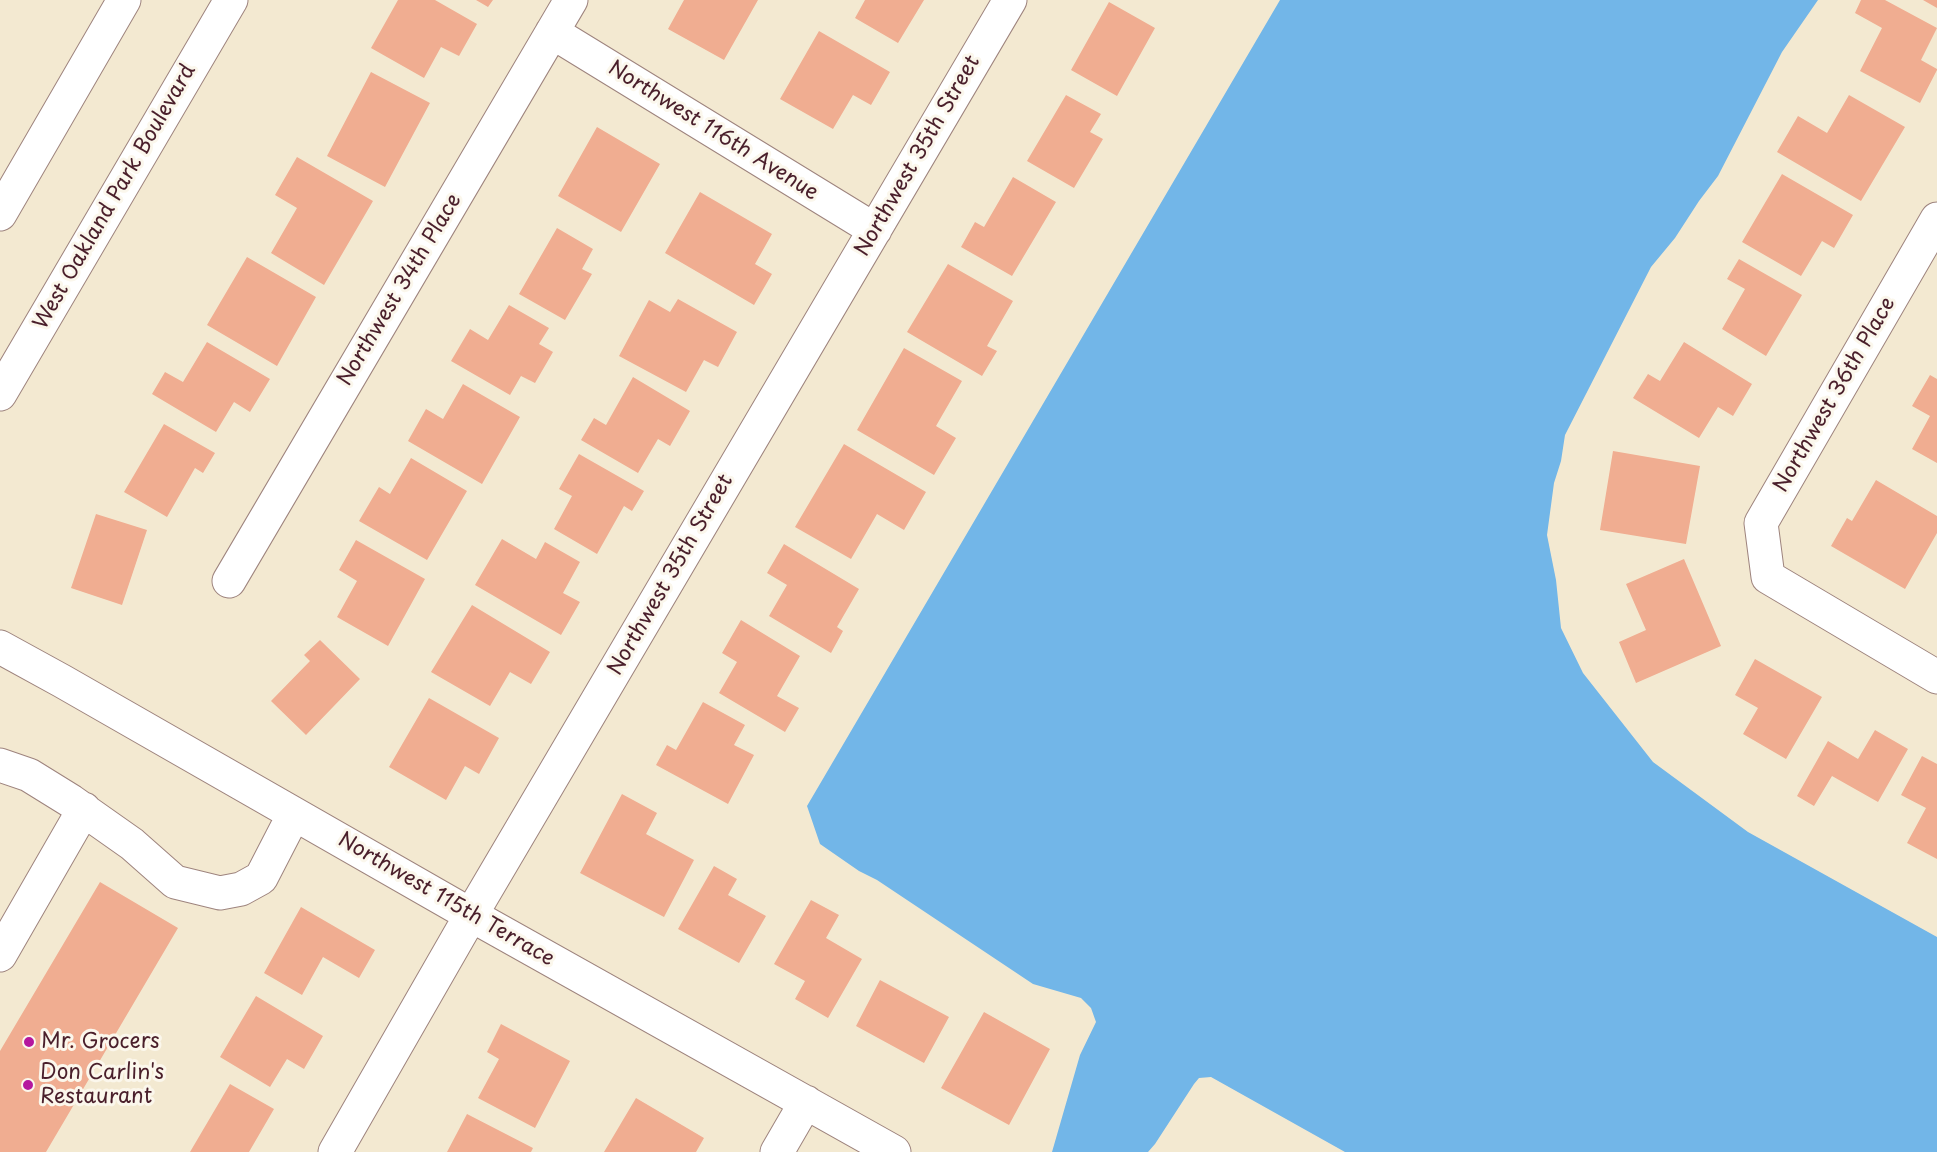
<!DOCTYPE html>
<html>
<head>
<meta charset="utf-8">
<style>
  body { margin:0 }
  canvas { display:block; background:#f3e9d1 }
</style>
</head>
<body>
<canvas width="1937" height="1152"></canvas>
<script>
const ctx = document.querySelector('canvas').getContext('2d');
ctx.lineJoin = 'round';
function paint(path, color) {
  ctx.fillStyle = color;
  ctx.fill(path, 'evenodd');
}
function trace(path, color, width, dash) {
  ctx.strokeStyle = color;
  ctx.lineWidth = width;
  ctx.lineCap = dash ? 'butt' : 'round';
  ctx.setLineDash(dash || []);
  ctx.stroke(path);
}
function label(font, color, halo, rows, align = 'center') {
  ctx.font = font + ' "Playpen Sans",sans-serif';
  ctx.lineWidth = 6;
  ctx.setLineDash([]);
  ctx.textBaseline = 'middle';
  ctx.strokeStyle = halo;
  ctx.fillStyle = color;
  for (const [text, x, y, turn = 0] of rows) {
    ctx.save();
    ctx.translate(x, y);
    ctx.rotate((+turn || 0) * Math.PI / 180);
    ctx.textAlign = isNaN(turn) ? turn : align;
    if (halo) ctx.strokeText(text, 0, 0);
    ctx.fillText(text, 0, 0);
    ctx.restore();
  }
}
paint(new Path2D(`
  M 1280,0 L 1818,0 L 1782,52 L 1718,176 L 1699,201 L 1675,238 L 1651,267 L 1565,435 L 1561,461 L 1554,483 L 1547,535 L 1556,580 L 1561,628 L 1583,673 L 1653,762 L 1748,832 L 1937,937 L 1937,1152 L 1345,1152 L 1211,1077 L 1199,1078 L 1194,1084 L 1155,1144 L 1148,1152 L 1052,1152 L 1080,1055 L 1096,1022 L 1091,1008 L 1081,998 L 1033,984 L 877,880 L 859,871 L 820,844 L 807,806 Z`), '#72b6e8');
paint(new Path2D(`
  M 398,0 L 435,0 L 477,24 L 459,56 L 441,47 L 424,78 L 371,48 Z
  M 476,0 L 493,0 L 488,7 Z
  M 684,0 L 758,0 L 724,60 L 668,29 Z
  M 865,0 L 924,0 L 898,43 L 855,18 Z
  M 1861,0 L 1885,0 L 1937,28 L 1921,60 L 1937,69 L 1937,70 L 1920,103 L 1860,71 L 1882,28 L 1855,13 Z
  M 1923,0 L 1937,0 L 1937,8 Z
  M 1109,2 L 1155,28 L 1117,96 L 1071,70 Z
  M 819,31 L 890,72 L 871,105 L 853,95 L 833,129 L 780,99 Z
  M 371,72 L 430,103 L 385,187 L 327,156 Z
  M 1066,95 L 1101,114 L 1090,132 L 1103,139 L 1074,188 L 1027,161 Z
  M 1849,95 L 1905,127 L 1861,201 L 1777,152 L 1798,116 L 1827,133 Z
  M 597,127 L 660,164 L 621,232 L 558,196 Z
  M 297,157 L 373,201 L 324,285 L 271,253 L 297,208 L 275,195 Z
  M 1782,174 L 1853,215 L 1834,248 L 1822,241 L 1801,276 L 1742,242 Z
  M 1013,177 L 1056,202 L 1012,276 L 961,247 L 975,222 L 984,227 Z
  M 700,192 L 772,234 L 755,264 L 772,274 L 754,305 L 665,253 Z
  M 557,228 L 593,249 L 582,269 L 592,274 L 565,320 L 519,294 Z
  M 247,257 L 316,297 L 277,366 L 207,325 Z
  M 1739,259 L 1802,295 L 1766,356 L 1722,329 L 1745,289 L 1727,279 Z
  M 948,264 L 1013,301 L 987,346 L 997,351 L 982,376 L 907,332 Z
  M 678,299 L 737,332 L 718,367 L 704,360 L 686,392 L 619,356 L 649,300 L 670,312 Z
  M 509,305 L 549,328 L 539,344 L 553,352 L 535,383 L 521,376 L 510,395 L 451,361 L 470,329 L 488,340 Z
  M 207,342 L 270,379 L 250,412 L 234,402 L 216,432 L 152,394 L 165,372 L 183,382 Z
  M 1684,342 L 1752,384 L 1733,416 L 1718,407 L 1699,438 L 1633,398 L 1648,374 L 1660,381 Z
  M 904,348 L 962,381 L 936,426 L 956,438 L 934,475 L 857,430 Z
  M 1930,375 L 1937,379 L 1937,463 L 1912,449 L 1930,416 L 1912,406 Z
  M 633,377 L 690,411 L 670,446 L 658,439 L 638,473 L 581,440 L 594,418 L 606,425 Z
  M 463,384 L 520,417 L 482,484 L 408,441 L 426,409 L 443,419 Z
  M 164,424 L 215,453 L 203,473 L 195,468 L 167,517 L 124,492 Z
  M 844,444 L 926,492 L 904,530 L 877,514 L 851,559 L 795,527 Z
  M 1613,451 L 1700,466 L 1686,544 L 1600,530 Z
  M 579,454 L 644,491 L 632,511 L 624,506 L 597,554 L 554,529 L 572,496 L 559,489 Z
  M 411,458 L 467,491 L 427,560 L 359,521 L 379,487 L 390,494 Z
  M 1876,480 L 1937,516 L 1937,533 L 1905,589 L 1831,546 L 1847,518 L 1852,521 Z
  M 96,514 L 147,530 L 122,605 L 71,588 Z
  M 502,539 L 536,559 L 545,542 L 580,562 L 563,593 L 580,602 L 561,635 L 475,585 Z
  M 356,540 L 425,579 L 388,646 L 337,617 L 357,581 L 339,570 Z
  M 784,544 L 859,589 L 837,627 L 843,631 L 831,653 L 769,616 L 787,585 L 767,573 Z
  M 1684,559 L 1721,646 L 1636,683 L 1619,642 L 1646,630 L 1626,584 Z
  M 472,605 L 550,652 L 531,684 L 510,672 L 490,706 L 431,672 Z
  M 741,620 L 800,656 L 777,696 L 799,708 L 785,732 L 719,693 L 737,662 L 722,653 Z
  M 320,640 L 360,679 L 306,735 L 271,701 L 310,661 L 304,655 Z
  M 1755,659 L 1822,697 L 1786,759 L 1743,734 L 1758,708 L 1735,695 Z
  M 429,698 L 499,738 L 479,774 L 465,766 L 446,800 L 389,767 Z
  M 703,702 L 745,725 L 734,745 L 754,755 L 728,804 L 656,765 L 667,745 L 676,750 Z
  M 1875,730 L 1908,749 L 1878,802 L 1832,776 L 1814,806 L 1797,796 L 1828,741 L 1858,759 Z
  M 1922,756 L 1937,764 L 1937,859 L 1907,843 L 1926,808 L 1901,795 Z
  M 622,794 L 657,813 L 646,834 L 694,860 L 664,917 L 580,873 Z
  M 714,866 L 737,879 L 728,895 L 766,916 L 739,963 L 678,929 Z
  M 100,882 L 178,928 L 46,1152 L 0,1152 L 0,1051 Z
  M 811,900 L 839,915 L 826,938 L 862,959 L 828,1018 L 795,999 L 805,981 L 774,964 Z
  M 301,907 L 375,950 L 359,978 L 323,957 L 302,995 L 264,973 Z
  M 880,980 L 949,1017 L 924,1063 L 856,1026 Z
  M 256,996 L 323,1036 L 304,1069 L 287,1059 L 270,1087 L 220,1057 Z
  M 984,1012 L 1050,1049 L 1009,1125 L 941,1088 Z
  M 501,1024 L 570,1061 L 535,1128 L 478,1098 L 499,1059 L 487,1052 Z
  M 230,1084 L 274,1109 L 249,1152 L 190,1152 Z
  M 636,1098 L 704,1138 L 696,1152 L 604,1152 Z
  M 467,1114 L 533,1148 L 531,1152 L 447,1152 Z`), '#f0ad91');
const minor = new Path2D(`
  M 552,32 L 875,230
  M 1937,219 L 1761,523 L 1768,577 L 1937,677
  M 229,581 L 571,0
  M 0,647 L 62,681 L 471,915 L 894,1152
  M 0,765 L 29,775 L 71,801 L 132,844 L 175,882 L 220,893 L 241,889 L 261,878 L 294,814
  M 0,955 L 84,809
  M 335,1152 L 471,915 L 1010,0
  M 777,1152 L 806,1102`);
const major = new Path2D(`
  M 0,214 L 124,0
  M 0,394 L 231,0`);
trace(minor, '#9e847e', 35);
trace(major, '#9e847e', 35);
trace(minor, '#fff', 33);
trace(major, '#fff', 33);
for (const [x, y, r, color] of [
  [29,1042,6,"#b5179e"],
  [28,1085,6,"#b5179e"]
]) {
  const dot = new Path2D();
  dot.arc(x, y, r, 0, 2 * Math.PI);
  ctx.fillStyle = color;
  ctx.fill(dot);
  trace(dot, '#fbf7ec', 2);
}
label('21px', '#4a1f2b', '#fbf7ec', [
  ["Northwest 116th Avenue",713,131,32],
  ["Northwest 35th Street",918,156,-60],
  ["West Oakland Park Boulevard",115,197,-60],
  ["Northwest 34th Place",400,290,-59],
  ["Northwest 36th Place",1835,395,-60],
  ["Northwest 35th Street",671,575,-60],
  ["Northwest 115th Terrace",446,900,30]
]);
label('21px', '#4a1f2b', '#fbf7ec', [
  ["Mr. Grocers",41,1042],
  ["Don Carlin's",40,1073],
  ["Restaurant",40,1097]
], 'left');
</script>
</body>
</html>
